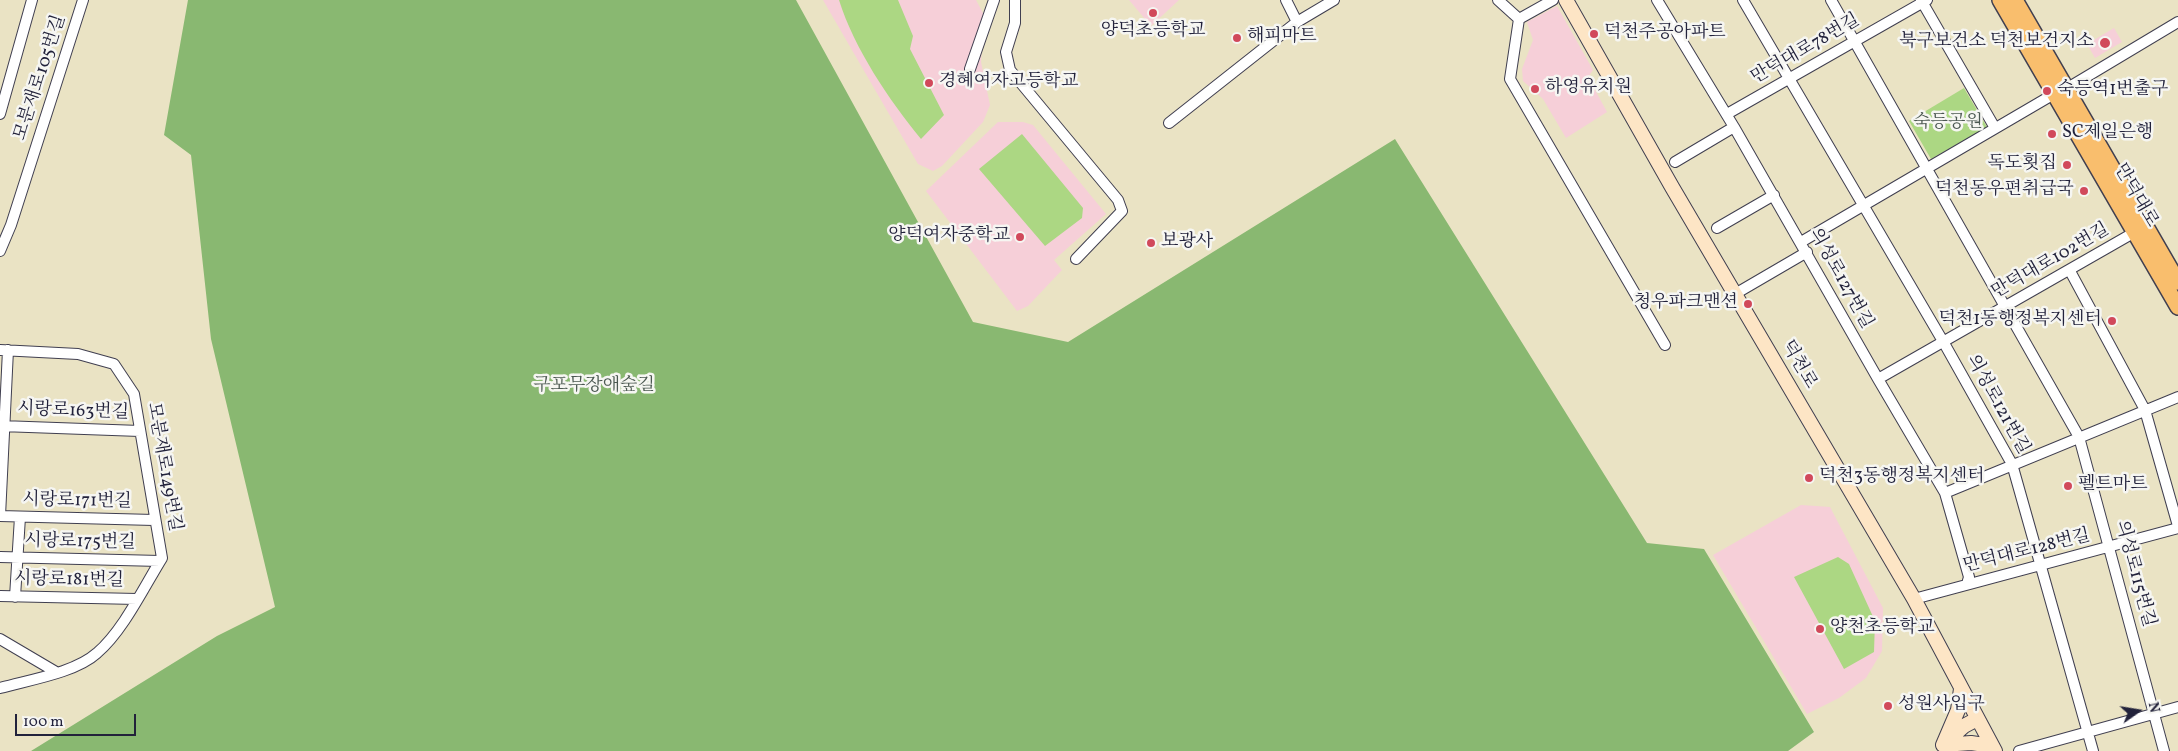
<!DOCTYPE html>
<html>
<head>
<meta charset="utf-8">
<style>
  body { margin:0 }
  #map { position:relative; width:2178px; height:751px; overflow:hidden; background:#eae3c4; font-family:Vollkorn,serif }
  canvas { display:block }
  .north { position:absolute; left:2113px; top:686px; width:50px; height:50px; -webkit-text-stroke:4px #f6f6f2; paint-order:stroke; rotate:77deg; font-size:14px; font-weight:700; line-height:20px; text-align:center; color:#22223b }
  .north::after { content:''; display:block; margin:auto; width:18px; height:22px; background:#22223b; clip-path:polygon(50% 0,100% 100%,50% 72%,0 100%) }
  .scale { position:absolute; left:15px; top:714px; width:121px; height:22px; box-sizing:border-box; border:2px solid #22223b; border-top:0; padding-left:6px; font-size:15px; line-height:18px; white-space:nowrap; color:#22223b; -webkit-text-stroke:4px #f6f6f2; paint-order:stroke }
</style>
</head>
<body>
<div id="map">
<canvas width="2178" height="751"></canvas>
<div class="north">N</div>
<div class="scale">100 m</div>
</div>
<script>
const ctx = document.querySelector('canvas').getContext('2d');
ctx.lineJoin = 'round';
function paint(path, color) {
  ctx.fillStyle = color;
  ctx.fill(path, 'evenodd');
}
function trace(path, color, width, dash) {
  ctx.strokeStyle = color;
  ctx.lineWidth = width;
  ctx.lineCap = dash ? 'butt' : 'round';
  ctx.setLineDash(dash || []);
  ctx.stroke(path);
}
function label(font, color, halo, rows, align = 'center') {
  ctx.font = font + ' Vollkorn,"Noto Serif KR",serif';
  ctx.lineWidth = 5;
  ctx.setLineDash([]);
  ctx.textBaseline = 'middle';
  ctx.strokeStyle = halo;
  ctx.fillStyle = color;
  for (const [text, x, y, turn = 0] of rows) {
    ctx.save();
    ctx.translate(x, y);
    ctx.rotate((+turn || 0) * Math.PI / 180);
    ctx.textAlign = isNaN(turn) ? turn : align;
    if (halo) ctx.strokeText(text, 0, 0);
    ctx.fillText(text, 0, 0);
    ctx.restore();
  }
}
paint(new Path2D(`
  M 823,0 L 976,0 L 984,15 L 981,62 L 990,105 L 983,122 L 942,166 L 933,171 L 918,164 Z
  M 1129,0 L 1179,0 L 1151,26 Z
  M 1557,6 L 1593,70 L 1588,77 L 1607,112 L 1566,138 L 1543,99 L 1523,81 L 1522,69 L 1533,40 L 1527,22 Z
  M 2114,28 L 2122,42 L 2095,58 L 2087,44 Z
  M 998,122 L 1023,122 L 1033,125 L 1106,214 L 1054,260 L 1062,270 L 1028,306 L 1017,311 L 926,191 Z
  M 1801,505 L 1830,507 L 1883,608 L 1882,651 L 1866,678 L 1839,698 L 1807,714 L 1713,555 Z`), '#f6cfd8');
paint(new Path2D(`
  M 839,0 L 898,0 L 913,36 L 910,49 L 944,115 L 921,139 C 889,100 854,48 839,0 Z
  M 1964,88 L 1987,127 L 1931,159 L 1909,121 Z
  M 1022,134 L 1083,208 L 1082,218 L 1045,246 L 979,169 Z
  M 1838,557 L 1849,564 L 1875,621 L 1874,652 L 1844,669 L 1794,577 Z`), '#acd783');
paint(new Path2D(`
  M 188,0 L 796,0 L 973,322 L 1068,342 L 1395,139 L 1647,543 L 1704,549 L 1814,732 L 1788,751 L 31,751 L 217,636 L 275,607 L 211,339 L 191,155 L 164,135 Z`), '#89b871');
const street = new Path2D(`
  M 1015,0 L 1015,23 L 1006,52 L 1010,70 L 1118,200 L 1122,211 L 1076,259
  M 1286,0 L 1297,22
  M 1498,0 L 1519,19 L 1553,0
  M 1657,0 L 1734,127 L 1878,379 L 1945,493 L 1969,577 L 1967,584
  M 1743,0 L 1944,343 L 2012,464 L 2093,751
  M 1831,0 L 2079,437 L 2164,751
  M 1921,0 L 1995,128
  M 1519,19 L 1510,79 L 1665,345
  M 970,69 L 994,0
  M 2066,89 L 2178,22
  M 0,114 L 32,0
  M 1727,114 L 1927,0
  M 1169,123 L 1297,22 L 1334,0
  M 1675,162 L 1734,127
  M 1717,228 L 1774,195
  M 1801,242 L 2054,94
  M 0,251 L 11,225 L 83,0
  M 2070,271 L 2145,410 L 2178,526
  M 1735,294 L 1807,252
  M 0,350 L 78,354 L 114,364 L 134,394 L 162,558 C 144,587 123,631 97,653 C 75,673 28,680 0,688
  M 1878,379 L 2135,232
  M 1,426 L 140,431
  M 1945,493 L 2178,397
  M 0,516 L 8,350
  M 0,516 L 154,520
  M 0,557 L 160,561
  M 0,596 L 137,599
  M 15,597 L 20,517
  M 1914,599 L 2178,528
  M 0,639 L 56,672
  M 2019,751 L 2178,707`);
const secondary = new Path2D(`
  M 1566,0 L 1672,187 L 1914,599 L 1995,751
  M 1961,689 L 1958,710 L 1943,745 L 1971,743 L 1991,746
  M 1946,742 L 1964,726 L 1977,719`);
const primary = new Path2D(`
  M 2000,0 L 2178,307
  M 2015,0 L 2178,282`);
trace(street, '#403f50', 12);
trace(secondary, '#403f50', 16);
trace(primary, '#403f50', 18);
trace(street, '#fff', 10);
trace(secondary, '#fde5c5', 14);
trace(primary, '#f9be6d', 15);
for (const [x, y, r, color] of [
  [1153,13,5,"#d1495b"],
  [1594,34,5,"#d1495b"],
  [1237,38,5,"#d1495b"],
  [2105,43,6,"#d1495b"],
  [929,83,5,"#d1495b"],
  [1535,89,5,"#d1495b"],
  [2047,91,5,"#d1495b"],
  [2052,134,5,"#d1495b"],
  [2067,165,5,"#d1495b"],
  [2084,191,5,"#d1495b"],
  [1020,237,5,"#d1495b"],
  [1151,243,5,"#d1495b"],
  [1748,304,5,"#d1495b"],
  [2112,321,5,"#d1495b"],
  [1809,478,5,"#d1495b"],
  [2068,486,5,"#d1495b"],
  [1820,629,5,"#d1495b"],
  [1888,706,5,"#d1495b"]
]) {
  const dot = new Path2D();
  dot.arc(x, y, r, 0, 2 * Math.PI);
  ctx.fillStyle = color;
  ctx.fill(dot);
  trace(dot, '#f6f6f2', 2);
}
label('18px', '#22223b', '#f6f6f2', [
  ["양덕초등학교",1153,32,"center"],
  ["덕천주공아파트",1604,34],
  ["해피마트",1247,38],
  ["북구보건소 덕천보건지소",2094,43,"right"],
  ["경혜여자고등학교",939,83],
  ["하영유치원",1545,89],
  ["숙등역1번출구",2057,91],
  ["SC제일은행",2062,134],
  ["독도횟집",2057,165,"right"],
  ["덕천동우편취급국",2074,191,"right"],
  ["양덕여자중학교",1010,237,"right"],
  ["보광사",1161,243],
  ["청우파크맨션",1738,304,"right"],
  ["덕천1동행정복지센터",2102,321,"right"],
  ["덕천3동행정복지센터",1819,478],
  ["펠트마트",2078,486],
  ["양천초등학교",1830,629],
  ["성원사입구",1898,706]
], 'left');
label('18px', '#22223b', '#f6f6f2', [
  ["만덕대로78번길",1806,50,-30],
  ["모분재로105번길",41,78,-72],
  ["만덕대로",2135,196,60],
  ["만덕대로102번길",2051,262,-30],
  ["의성로127번길",1840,279,61],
  ["덕천로",1798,365,60],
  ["의성로121번길",1997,405,61],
  ["시랑로163번길",73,412,2],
  ["모분재로149번길",163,467,80],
  ["시랑로171번길",77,502,1],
  ["시랑로175번길",80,543,1],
  ["만덕대로128번길",2027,552,-14],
  ["의성로115번길",2134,574,75],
  ["시랑로181번길",69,581,1]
]);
label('18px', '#4b5851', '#f6f6f2', [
  ["숙등공원",1948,124],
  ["구포무장애숲길",594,387]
]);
</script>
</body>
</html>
